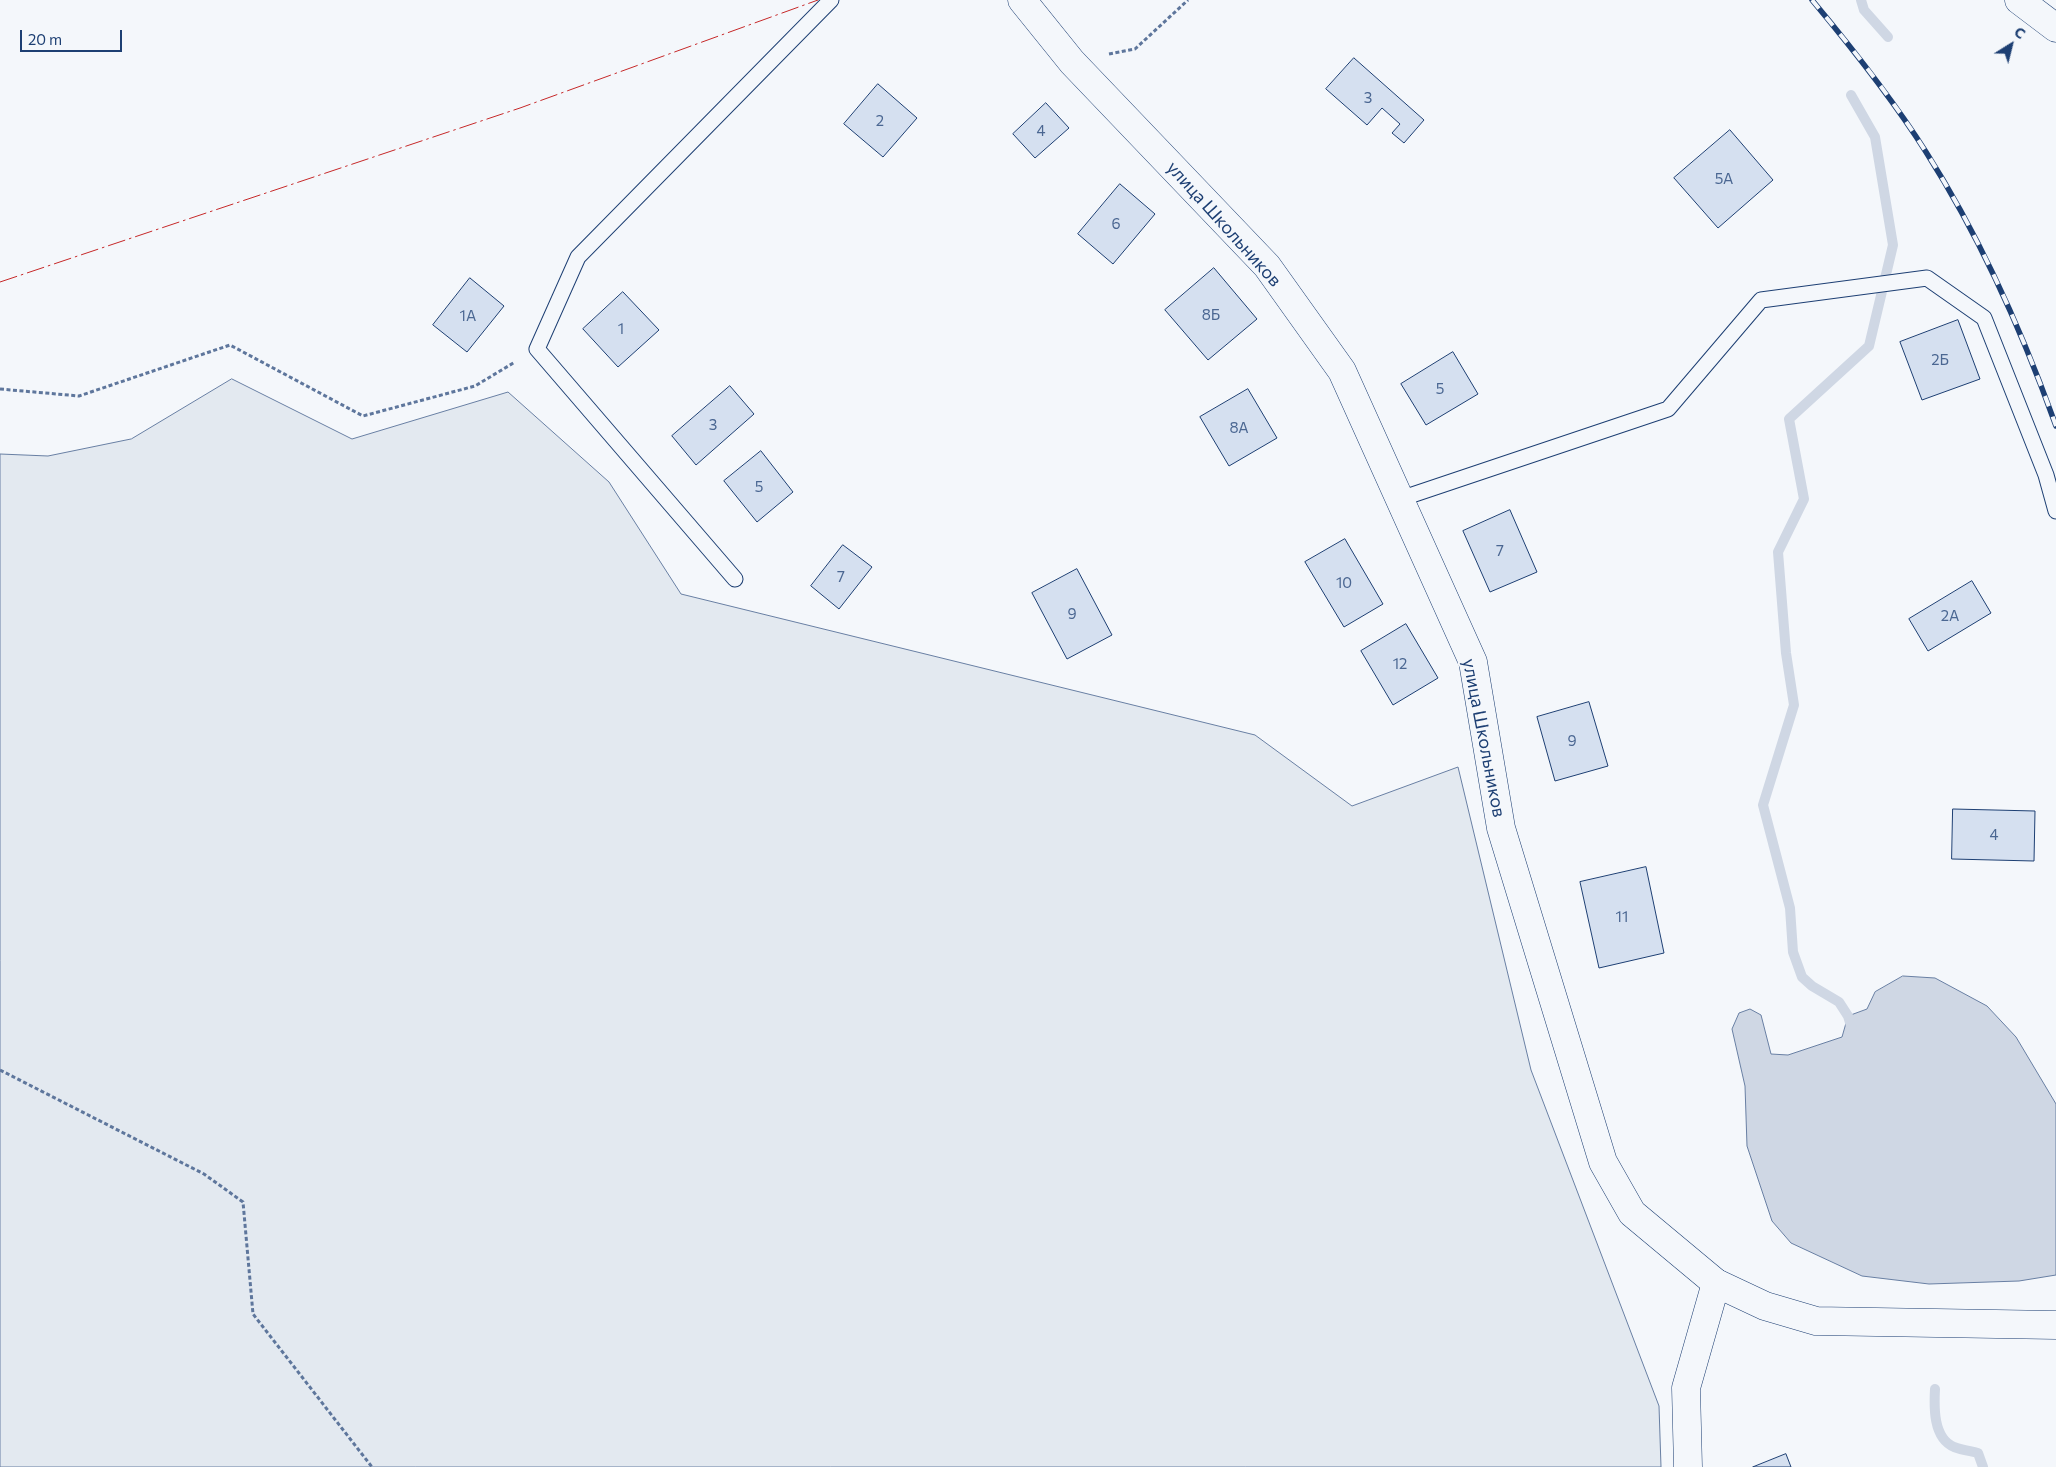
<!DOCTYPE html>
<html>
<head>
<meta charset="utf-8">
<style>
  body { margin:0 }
  #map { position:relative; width:2056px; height:1467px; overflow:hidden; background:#f4f7fb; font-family:Commissioner,sans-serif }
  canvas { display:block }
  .north { position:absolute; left:1986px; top:20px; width:50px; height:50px; -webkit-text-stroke:4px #f4f7fb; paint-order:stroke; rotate:36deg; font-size:14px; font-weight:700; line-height:20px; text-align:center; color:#1d3f73 }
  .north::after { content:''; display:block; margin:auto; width:18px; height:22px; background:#1d3f73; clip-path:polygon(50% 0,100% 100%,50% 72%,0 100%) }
  .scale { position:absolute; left:20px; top:30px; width:102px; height:22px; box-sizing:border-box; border:2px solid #1d3f73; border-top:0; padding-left:6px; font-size:15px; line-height:18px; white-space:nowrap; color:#1d3f73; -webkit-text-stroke:4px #f4f7fb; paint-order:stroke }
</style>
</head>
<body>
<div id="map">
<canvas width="2056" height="1467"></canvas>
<div class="north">С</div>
<div class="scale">20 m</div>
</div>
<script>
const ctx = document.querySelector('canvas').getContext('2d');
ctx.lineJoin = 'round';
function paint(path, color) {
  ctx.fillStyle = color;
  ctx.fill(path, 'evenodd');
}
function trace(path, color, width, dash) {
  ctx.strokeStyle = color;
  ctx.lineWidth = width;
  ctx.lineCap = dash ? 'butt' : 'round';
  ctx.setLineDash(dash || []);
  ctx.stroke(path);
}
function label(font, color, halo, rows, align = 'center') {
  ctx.font = font + ' Commissioner,sans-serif';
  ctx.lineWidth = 4;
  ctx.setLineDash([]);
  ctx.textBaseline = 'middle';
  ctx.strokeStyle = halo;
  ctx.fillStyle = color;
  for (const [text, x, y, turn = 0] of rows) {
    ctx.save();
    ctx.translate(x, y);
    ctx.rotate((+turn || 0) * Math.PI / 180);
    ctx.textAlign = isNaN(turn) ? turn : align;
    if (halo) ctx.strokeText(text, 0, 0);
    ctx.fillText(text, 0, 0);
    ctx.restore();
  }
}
const green = new Path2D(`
  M 232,379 L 352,439 L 508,392 L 609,482 L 681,594 L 1255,735 L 1352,806 L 1458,767 L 1531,1070 L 1659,1406 L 1661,1467 L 0,1467 L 0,454 L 48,456 L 131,439 Z`);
paint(green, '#e3e9f0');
trace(green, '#687fa3', 1);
const water = new Path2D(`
  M 1903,976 L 1935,978 L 1987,1006 L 2016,1037 L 2056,1104 L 2056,1275 L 2019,1281 L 1929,1284 L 1862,1276 L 1791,1243 L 1772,1221 L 1747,1146 L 1745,1086 L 1732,1029 L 1739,1013 L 1750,1009 L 1761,1015 L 1771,1054 L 1788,1055 L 1842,1037 L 1848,1016 L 1867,1009 L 1875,992 Z`);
paint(water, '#cfd7e4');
trace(water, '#687fa3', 1);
trace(new Path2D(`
  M 1861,0 L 1864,10 L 1888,37
  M 1851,95 L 1875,137 L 1893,245 L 1869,346 L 1789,419 L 1804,499 L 1778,552 L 1786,653 L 1794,705 L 1763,805 L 1790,908 L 1793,952 L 1802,977 L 1812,986 L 1839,1002 L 1848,1016 L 1852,1029
  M 1935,1389 C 1934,1407 1933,1438 1954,1447 C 1962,1450 1970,1451 1978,1453 L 1983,1467`), '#cfd7e4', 10);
const building = new Path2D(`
  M 1354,58 L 1424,120 L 1404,143 L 1392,133 L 1400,124 L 1382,108 L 1367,125 L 1326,89 Z
  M 878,84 L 917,118 L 883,157 L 844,124 Z
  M 1046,103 L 1069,128 L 1035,158 L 1013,134 Z
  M 1730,130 L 1773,180 L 1718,228 L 1674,178 Z
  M 1120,184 L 1155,214 L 1113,264 L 1078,234 Z
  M 1214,268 L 1257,319 L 1208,360 L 1165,310 Z
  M 470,278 L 504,306 L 467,352 L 433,325 Z
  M 623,292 L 659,330 L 618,367 L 583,329 Z
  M 1958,320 L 1980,379 L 1922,400 L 1900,342 Z
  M 1453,352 L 1478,394 L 1426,425 L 1401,384 Z
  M 730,386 L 754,414 L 696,465 L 672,436 Z
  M 1248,389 L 1277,438 L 1229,466 L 1200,417 Z
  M 761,451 L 793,492 L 757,522 L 724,481 Z
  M 1510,510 L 1537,572 L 1490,592 L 1463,531 Z
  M 1345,539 L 1383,604 L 1344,627 L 1305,562 Z
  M 843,545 L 872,567 L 839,609 L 811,586 Z
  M 1077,569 L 1112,635 L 1067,659 L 1032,593 Z
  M 1972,581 L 1991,613 L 1928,651 L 1909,619 Z
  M 1406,624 L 1438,678 L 1393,705 L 1361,651 Z
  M 1589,702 L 1608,766 L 1555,781 L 1537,717 Z
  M 1953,809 L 2035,811 L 2034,861 L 1952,859 Z
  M 1646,867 L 1664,953 L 1599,968 L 1580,882 Z
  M 1786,1454 L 1791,1467 L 1753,1467 Z`);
paint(building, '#d5e0f0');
trace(building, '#1d3f73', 1);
const lane = new Path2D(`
  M 1400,499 L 1668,409 L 1761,300 L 1927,278 L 1984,318 L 2046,475 L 2056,511
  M 735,579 L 537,349 L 578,257 L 831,0`);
const street = new Path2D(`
  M 2019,0 L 2056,28
  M 1688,1467 L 1686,1388 L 1716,1283`);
const secondary = new Path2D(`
  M 1022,0 L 1072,62 L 1267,266 L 1342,371 L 1473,662 L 1501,828 L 1603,1162 L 1632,1213 L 1716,1283 L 1765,1306 L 1816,1321 L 2056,1325`);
trace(lane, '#1d3f73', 17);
trace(street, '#1d3f73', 29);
trace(secondary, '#1d3f73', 29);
trace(new Path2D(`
  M 1109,54 L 1135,49 L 1188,0
  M 0,389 L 79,396 L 230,345 L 363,416 L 475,386 L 515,362
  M 0,1070 L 204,1174 L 243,1202 L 253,1314 L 372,1467`), '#5e769c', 3, [4, 2.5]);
trace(lane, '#f4f7fb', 15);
trace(street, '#f4f7fb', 28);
trace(secondary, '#f4f7fb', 28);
const rail = new Path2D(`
  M 1812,0 C 1852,48 1892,98 1926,152 C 1980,237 2022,331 2056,426`);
trace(rail, '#1d3f73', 5.5);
trace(rail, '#f4f7fb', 4, [11]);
trace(new Path2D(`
  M 0,282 L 520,108 L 818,0`), '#c62828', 1, [18, 4, 2.5, 4]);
label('15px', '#4b6792', null, [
  ["3",1368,98],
  ["2",880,121],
  ["4",1041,131],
  ["5А",1724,179],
  ["6",1116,224],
  ["8Б",1211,315],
  ["1А",468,316],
  ["1",621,329],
  ["2Б",1940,360],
  ["5",1440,389],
  ["3",713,425],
  ["8А",1239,428],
  ["5",759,487],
  ["7",1500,551],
  ["7",841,577],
  ["10",1344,583],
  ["9",1072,614],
  ["2А",1950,616],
  ["12",1400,664],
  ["9",1572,741],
  ["4",1994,835],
  ["11",1622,917]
]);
label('18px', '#1d3f73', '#f4f7fb', [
  ["улица Школьников",1224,224,48],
  ["улица Школьников",1484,738,79]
]);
</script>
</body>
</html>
